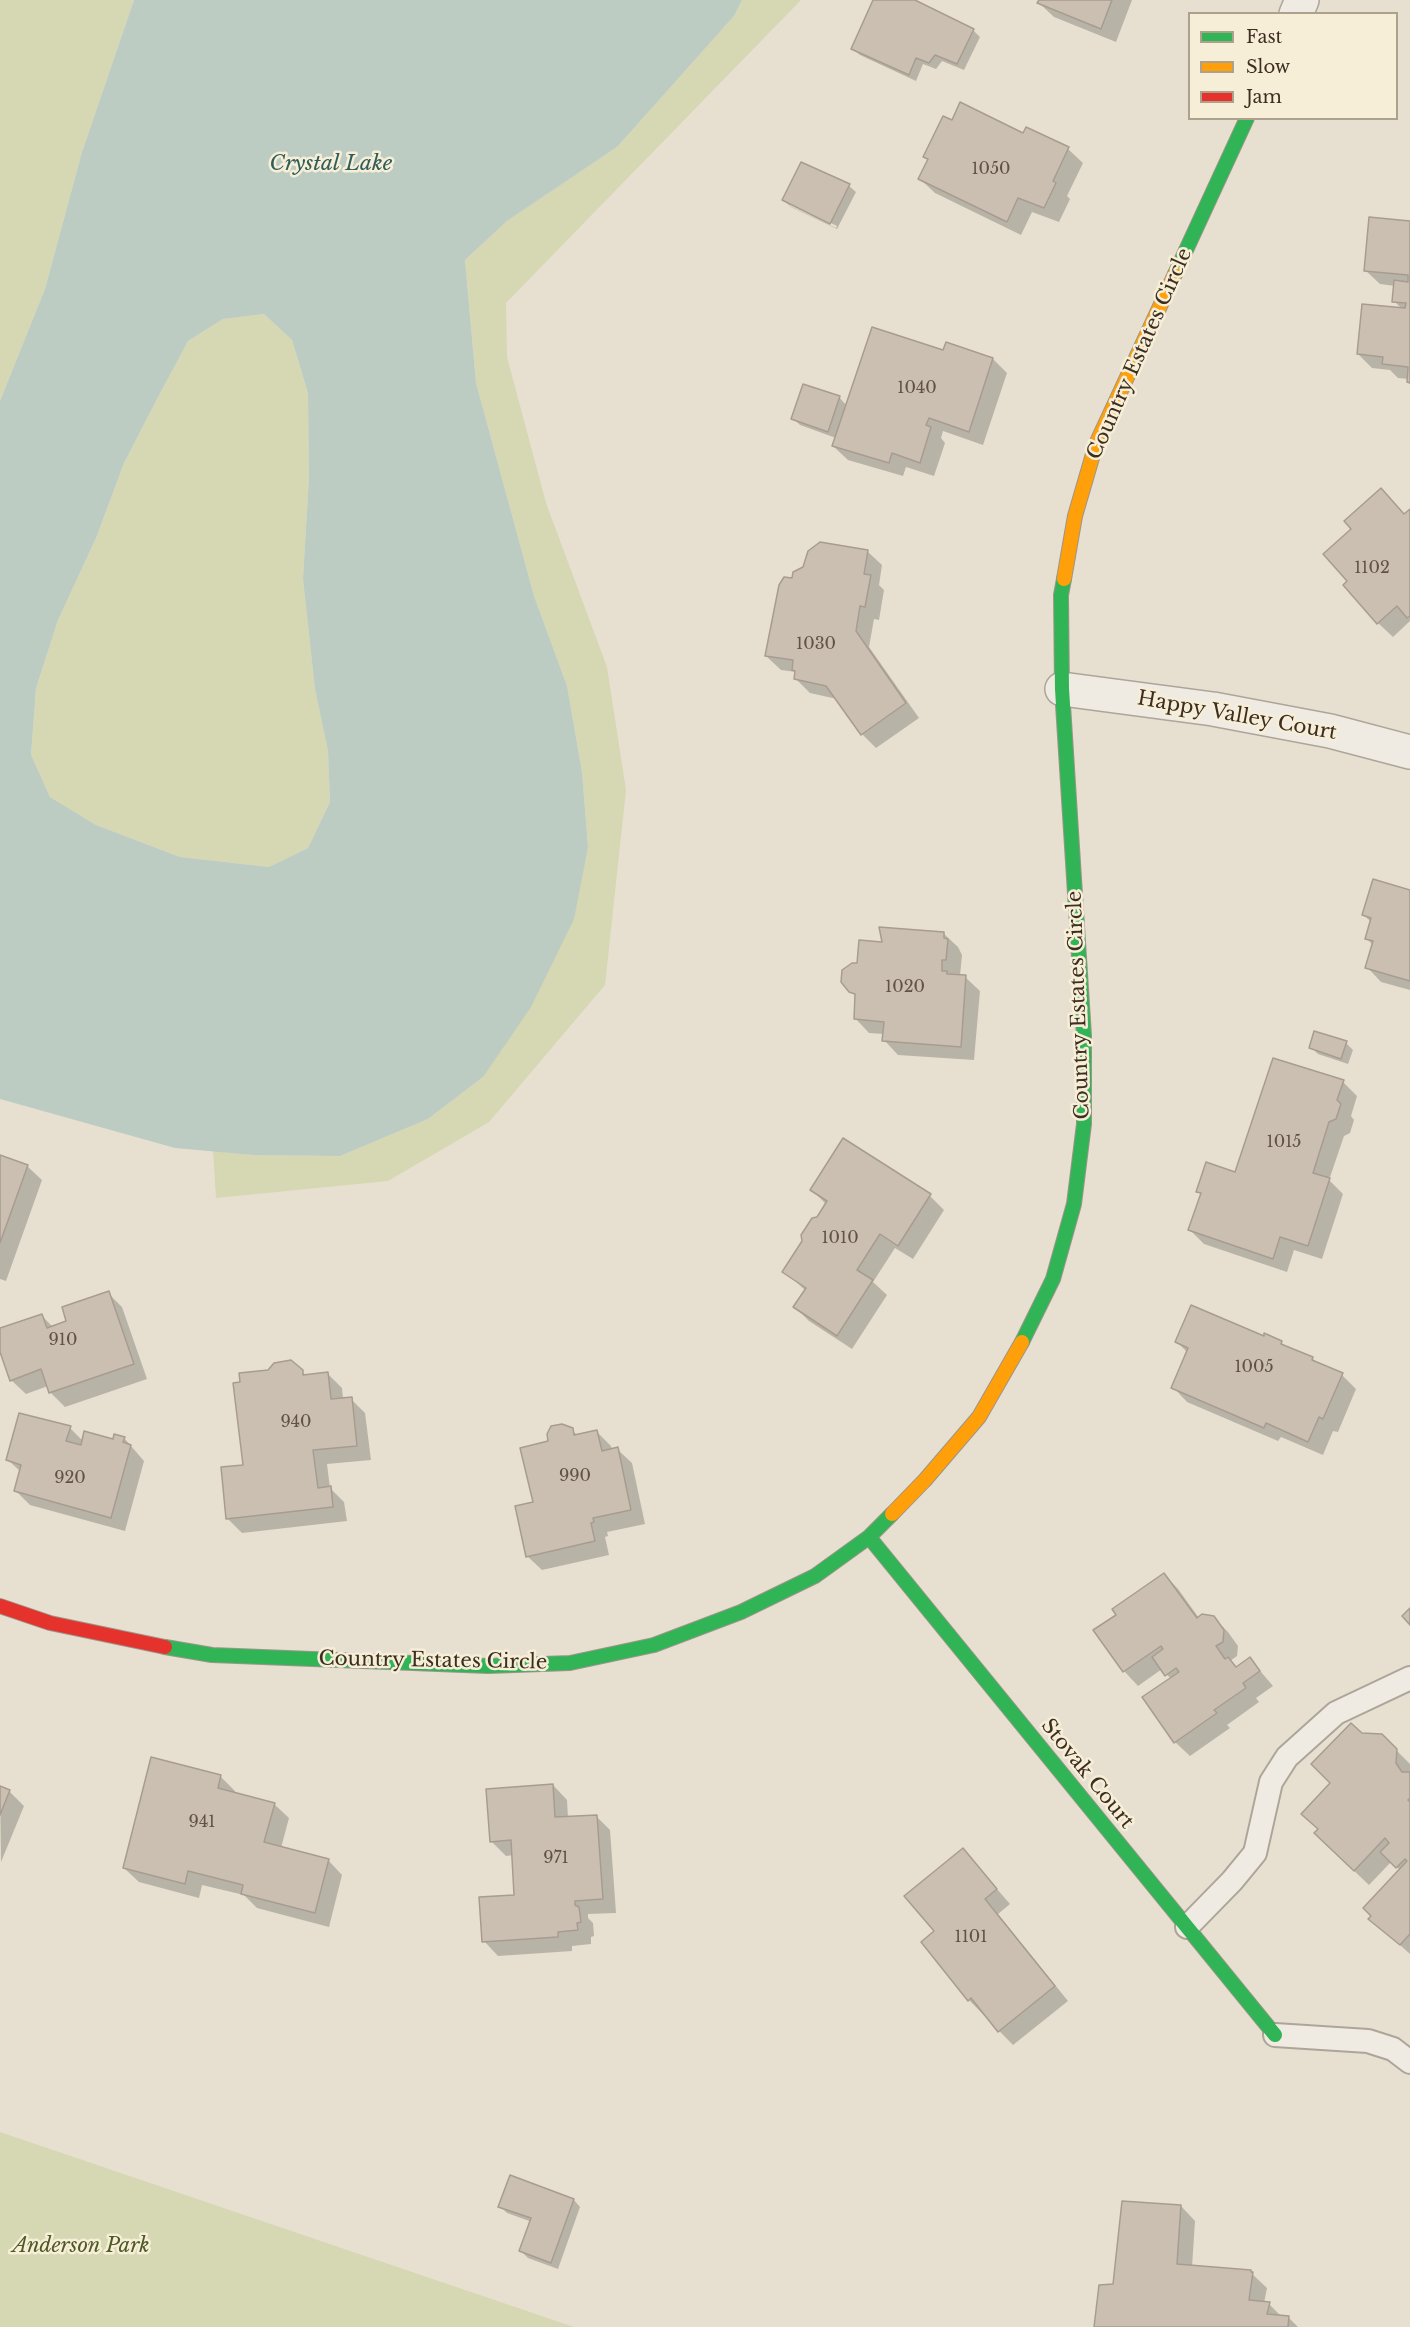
<!DOCTYPE html>
<html>
<head>
<meta charset="utf-8">
<style>
  body { margin:0 }
  #map { position:relative; width:1410px; height:2327px; overflow:hidden; background:#e7e0d1; font-family:"Libre Baskerville",serif }
  canvas { display:block }
  .legend { position:absolute; left:1188px; top:12px; width:210px; height:108px; box-sizing:border-box; background:#f7eed8; border:2px solid #ada18e; margin:0; padding:8px 10px; list-style:none; font-size:18px; color:#3d2e20 }
  .legend li { display:flex; align-items:center; gap:12px; height:30px }
  .legend b { width:30px; border:2px solid #ada18e }
</style>
</head>
<body>
<div id="map">
<canvas width="1410" height="2327"></canvas>
<ul class="legend">
<li><b style="height:8px;background:#30b455"></b>Fast</li>
<li><b style="height:8px;background:#ff9f0a"></b>Slow</li>
<li><b style="height:8px;background:#e5322d"></b>Jam</li>
</ul>
</div>
<script>
const ctx = document.querySelector('canvas').getContext('2d');
ctx.lineJoin = 'round';
function paint(path, color) {
  ctx.fillStyle = color;
  ctx.fill(path, 'evenodd');
}
function trace(path, color, width, dash) {
  ctx.strokeStyle = color;
  ctx.lineWidth = width;
  ctx.lineCap = dash ? 'butt' : 'round';
  ctx.setLineDash(dash || []);
  ctx.stroke(path);
}
function label(font, color, halo, rows, align = 'center') {
  ctx.font = font + ' "Libre Baskerville",serif';
  ctx.lineWidth = 5;
  ctx.setLineDash([]);
  ctx.textBaseline = 'middle';
  ctx.strokeStyle = halo;
  ctx.fillStyle = color;
  for (const [text, x, y, turn = 0] of rows) {
    ctx.save();
    ctx.translate(x, y);
    ctx.rotate((+turn || 0) * Math.PI / 180);
    ctx.textAlign = isNaN(turn) ? turn : align;
    if (halo) ctx.strokeText(text, 0, 0);
    ctx.fillText(text, 0, 0);
    ctx.restore();
  }
}
paint(new Path2D(`
  M 0,0 L 134,0 L 82,152 L 45,289 L 0,401 Z
  M 742,0 L 801,0 L 506,303 L 507,357 L 546,503 L 607,667 L 626,790 L 605,985 L 489,1122 L 388,1181 L 216,1198 L 213,1151 L 253,1155 L 340,1156 L 428,1119 L 483,1077 L 588,847 L 582,772 L 567,686 L 534,596 L 476,383 L 465,260 L 507,221 L 617,147 L 734,16 Z
  M 264,314 L 292,340 L 308,393 L 309,477 L 303,579 L 315,689 L 328,751 L 330,802 L 308,848 L 269,867 L 180,857 L 96,825 L 50,797 L 31,756 L 36,688 L 58,620 L 96,538 L 124,463 L 157,399 L 188,341 L 223,319 Z
  M 0,2132 L 574,2327 L 0,2327 Z`), '#d6d7b3');
paint(new Path2D(`
  M 134,0 L 742,0 L 734,16 L 617,147 L 507,221 L 465,260 L 476,383 L 534,596 L 567,686 L 582,772 L 588,847 L 574,919 L 531,1007 L 483,1077 L 428,1119 L 340,1156 L 253,1155 L 175,1148 L 0,1099 L 0,401 L 45,289 L 82,152 ZM 264,314 L 292,340 L 308,393 L 309,477 L 303,579 L 315,689 L 328,751 L 330,802 L 308,848 L 269,867 L 180,857 L 96,825 L 50,797 L 31,755 L 36,688 L 58,620 L 96,538 L 124,463 L 157,399 L 188,341 L 223,319 Z`), '#bcccc2');
paint(new Path2D(`
  M 875,0 L 911,0 L 973,30 L 980,37 L 964,70 L 942,61 L 936,69 L 923,64 L 916,81 L 860,55 L 853,49 Z
  M 1040,0 L 1132,0 L 1116,42 L 1054,17 L 1039,3 Z
  M 952,122 L 1024,135 L 1027,129 L 1068,149 L 1083,163 L 1067,196 L 1070,199 L 1059,222 L 1032,212 L 1021,235 L 935,193 L 920,179 L 929,161 L 924,156 Z
  M 849,186 L 856,192 L 837,229 L 791,207 L 784,200 ZM 790,203 L 837,226 L 836,228 L 790,206 Z
  M 1410,223 L 1410,383 L 1409,379 L 1398,378 L 1390,370 L 1372,368 L 1358,354 L 1402,309 L 1394,301 L 1395,286 L 1380,284 L 1365,270 Z
  M 944,352 L 993,359 L 1007,373 L 983,445 L 943,431 L 941,438 L 945,443 L 934,476 L 906,467 L 903,476 L 848,460 L 833,446 L 836,438 L 800,425 L 793,418 L 839,397 L 847,406 Z
  M 1410,511 L 1410,621 L 1393,637 L 1378,623 L 1405,516 Z
  M 867,551 L 882,565 L 879,585 L 884,590 L 879,620 L 874,619 L 869,647 L 919,718 L 876,748 L 862,734 L 837,699 L 810,693 L 795,678 L 796,672 L 781,670 L 766,656 L 793,579 Z
  M 1410,891 L 1410,990 L 1381,982 L 1367,967 L 1373,945 L 1367,939 L 1371,922 L 1364,915 Z
  M 943,933 L 958,947 L 962,955 L 960,976 L 965,977 L 980,991 L 974,1060 L 898,1055 L 884,1040 L 884,1034 L 869,1033 L 855,1018 L 856,997 L 851,991 L 858,965 L 884,944 Z
  M 1346,1043 L 1353,1050 L 1348,1064 L 1318,1054 L 1311,1047 Z
  M 1343,1082 L 1357,1096 L 1351,1116 L 1354,1120 L 1350,1133 L 1344,1136 L 1329,1180 L 1343,1194 L 1322,1259 L 1294,1250 L 1287,1272 L 1204,1244 L 1190,1230 L 1202,1195 L 1198,1191 L 1236,1173 Z
  M 0,1156 L 27,1166 L 42,1180 L 6,1281 L 0,1279 Z
  M 812,1190 L 930,1196 L 944,1210 L 913,1259 L 895,1248 L 873,1282 L 887,1295 L 852,1349 L 809,1321 L 795,1307 L 806,1291 L 784,1271 L 827,1205 Z
  M 108,1293 L 122,1307 L 147,1379 L 65,1407 L 51,1393 L 48,1386 L 26,1394 L 11,1380 L 0,1348 L 0,1330 L 42,1316 L 53,1327 L 68,1322 Z
  M 1265,1338 L 1281,1342 L 1286,1347 L 1312,1358 L 1318,1364 L 1342,1375 L 1356,1389 L 1338,1432 L 1333,1431 L 1323,1455 L 1281,1437 L 1278,1441 L 1187,1402 L 1173,1387 L 1188,1353 L 1177,1342 Z
  M 302,1372 L 307,1376 L 328,1374 L 342,1388 L 343,1399 L 351,1399 L 365,1413 L 371,1460 L 327,1464 L 330,1488 L 344,1502 L 347,1521 L 242,1533 L 228,1519 L 245,1467 Z
  M 70,1428 L 83,1441 L 124,1438 L 144,1461 L 125,1531 L 30,1505 L 16,1491 L 21,1472 L 8,1460 Z
  M 572,1430 L 578,1436 L 597,1432 L 611,1446 L 612,1450 L 617,1449 L 632,1463 L 645,1524 L 607,1532 L 608,1536 L 605,1537 L 609,1555 L 542,1570 L 527,1556 L 534,1503 L 550,1442 Z
  M 1164,1574 L 1178,1589 L 1199,1618 L 1214,1618 L 1228,1632 L 1238,1646 L 1237,1656 L 1230,1661 L 1237,1668 L 1250,1659 L 1273,1686 L 1256,1698 L 1259,1702 L 1227,1725 L 1230,1728 L 1190,1756 L 1175,1742 L 1171,1679 L 1162,1669 L 1138,1686 L 1124,1671 L 1095,1631 L 1118,1615 Z
  M 1361,1734 L 1381,1735 L 1410,1764 L 1410,1954 L 1371,1919 L 1400,1870 L 1391,1862 L 1369,1885 L 1330,1848 L 1319,1830 L 1332,1783 Z
  M 221,1777 L 235,1791 L 234,1793 L 274,1804 L 289,1818 L 281,1848 L 328,1860 L 342,1875 L 329,1927 L 257,1908 L 244,1895 L 202,1885 L 199,1898 L 139,1882 L 124,1868 Z
  M 553,1785 L 567,1800 L 568,1818 L 596,1816 L 610,1830 L 616,1913 L 588,1914 L 588,1918 L 593,1923 L 594,1936 L 591,1937 L 591,1944 L 572,1946 L 572,1951 L 498,1956 L 484,1941 L 516,1896 L 513,1855 L 506,1856 L 491,1841 Z
  M 0,1788 L 9,1791 L 24,1806 L 1,1862 Z
  M 963,1850 L 1010,1904 L 998,1914 L 1068,2001 L 1013,2045 L 969,2000 L 923,1942 L 936,1932 Z
  M 574,2200 L 580,2207 L 558,2269 L 528,2258 L 521,2251 L 532,2222 L 507,2213 L 500,2206 Z
  M 1181,2206 L 1195,2221 L 1192,2267 L 1250,2272 L 1267,2288 L 1264,2303 L 1269,2304 L 1282,2317 L 1288,2317 L 1298,2327 L 1095,2327 L 1114,2285 Z`), '#0003');
const building = new Path2D(`
  M 873,0 L 915,0 L 974,29 L 957,64 L 935,55 L 929,63 L 916,58 L 909,75 L 851,49 Z
  M 1039,0 L 1112,0 L 1101,29 L 1037,3 Z
  M 960,102 L 1023,133 L 1026,127 L 1069,147 L 1053,181 L 1056,183 L 1044,208 L 1018,198 L 1007,222 L 918,179 L 928,159 L 923,157 L 943,116 L 952,120 Z
  M 801,162 L 850,184 L 830,224 L 782,200 Z
  M 1369,217 L 1410,221 L 1410,383 L 1407,382 L 1408,367 L 1382,364 L 1383,357 L 1357,354 L 1362,304 L 1405,308 L 1406,303 L 1392,302 L 1394,280 L 1408,282 L 1408,275 L 1364,271 Z
  M 872,327 L 943,350 L 946,342 L 993,358 L 969,432 L 929,418 L 926,425 L 931,427 L 920,463 L 892,453 L 889,463 L 832,446 Z
  M 803,384 L 840,396 L 828,432 L 791,419 Z
  M 1381,488 L 1404,514 L 1410,509 L 1410,616 L 1407,618 L 1397,606 L 1377,624 L 1343,585 L 1347,581 L 1323,554 L 1351,529 L 1344,521 Z
  M 820,542 L 868,550 L 864,574 L 871,575 L 865,607 L 860,606 L 856,631 L 906,703 L 861,735 L 826,686 L 794,679 L 795,671 L 792,670 L 793,660 L 765,656 L 779,585 L 784,577 L 792,578 L 793,572 L 803,567 L 808,551 Z
  M 1373,879 L 1410,890 L 1410,981 L 1365,968 L 1373,941 L 1365,939 L 1371,918 L 1362,915 Z
  M 879,927 L 944,932 L 944,938 L 948,939 L 946,960 L 942,960 L 942,971 L 947,971 L 947,974 L 966,975 L 961,1047 L 882,1041 L 884,1022 L 854,1019 L 855,994 L 849,992 L 841,982 L 842,970 L 852,963 L 857,963 L 859,940 L 882,942 Z
  M 1314,1031 L 1347,1041 L 1341,1059 L 1309,1048 Z
  M 1273,1058 L 1344,1080 L 1337,1100 L 1341,1104 L 1336,1119 L 1329,1122 L 1313,1173 L 1330,1178 L 1308,1246 L 1280,1237 L 1273,1259 L 1188,1230 L 1201,1193 L 1196,1192 L 1206,1162 L 1235,1172 Z
  M 843,1138 L 931,1194 L 898,1246 L 880,1234 L 857,1270 L 873,1280 L 837,1336 L 793,1307 L 806,1288 L 782,1272 L 802,1241 L 801,1235 L 812,1218 L 817,1217 L 827,1201 L 810,1190 Z
  M 0,1155 L 28,1165 L 0,1243 Z
  M 109,1291 L 134,1364 L 49,1393 L 41,1369 L 10,1381 L 0,1352 L 0,1328 L 42,1314 L 47,1328 L 66,1321 L 62,1307 Z
  M 1191,1305 L 1264,1336 L 1264,1333 L 1282,1341 L 1281,1344 L 1313,1357 L 1312,1360 L 1343,1373 L 1323,1419 L 1319,1417 L 1308,1442 L 1266,1423 L 1264,1428 L 1171,1388 L 1188,1348 L 1175,1342 Z
  M 291,1360 L 303,1370 L 303,1375 L 328,1372 L 331,1399 L 352,1397 L 357,1446 L 313,1450 L 318,1488 L 331,1486 L 333,1507 L 226,1519 L 221,1467 L 243,1465 L 233,1383 L 240,1382 L 239,1373 L 268,1370 L 274,1363 Z
  M 19,1413 L 71,1426 L 66,1441 L 81,1445 L 84,1431 L 113,1439 L 114,1434 L 125,1437 L 123,1442 L 131,1445 L 111,1518 L 14,1491 L 21,1465 L 6,1460 Z
  M 562,1424 L 573,1428 L 574,1435 L 597,1430 L 602,1451 L 618,1447 L 631,1510 L 593,1518 L 594,1522 L 591,1523 L 595,1541 L 526,1557 L 515,1506 L 533,1502 L 520,1448 L 548,1441 L 547,1434 L 551,1426 Z
  M 1164,1573 L 1197,1618 L 1202,1614 L 1214,1616 L 1224,1630 L 1223,1642 L 1216,1646 L 1225,1659 L 1228,1657 L 1236,1667 L 1250,1657 L 1260,1671 L 1243,1683 L 1246,1688 L 1214,1710 L 1217,1713 L 1174,1743 L 1142,1697 L 1179,1672 L 1176,1668 L 1165,1676 L 1152,1657 L 1163,1649 L 1161,1646 L 1123,1672 L 1093,1630 L 1116,1615 L 1112,1609 Z
  M 1410,1608 L 1410,1625 L 1402,1616 Z
  M 1351,1723 L 1362,1733 L 1382,1734 L 1397,1749 L 1396,1763 L 1402,1772 L 1410,1772 L 1410,1798 L 1408,1800 L 1410,1802 L 1410,1934 L 1400,1945 L 1368,1919 L 1371,1916 L 1363,1908 L 1407,1861 L 1405,1859 L 1396,1868 L 1380,1852 L 1389,1843 L 1385,1838 L 1354,1871 L 1314,1833 L 1318,1829 L 1301,1814 L 1330,1783 L 1311,1764 Z
  M 151,1757 L 221,1775 L 218,1788 L 275,1803 L 264,1842 L 329,1859 L 315,1913 L 241,1894 L 243,1885 L 188,1871 L 185,1884 L 123,1868 Z
  M 553,1784 L 555,1817 L 597,1815 L 603,1899 L 575,1901 L 575,1905 L 579,1907 L 581,1922 L 577,1923 L 578,1930 L 558,1932 L 558,1937 L 482,1942 L 479,1897 L 514,1895 L 511,1840 L 490,1842 L 486,1789 Z
  M 0,1786 L 10,1790 L 0,1815 Z
  M 963,1848 L 997,1889 L 985,1899 L 1055,1986 L 998,2032 L 971,1998 L 968,2001 L 921,1942 L 934,1931 L 904,1896 Z
  M 510,2175 L 574,2199 L 551,2263 L 519,2251 L 531,2218 L 498,2207 Z
  M 1122,2201 L 1181,2205 L 1177,2264 L 1251,2270 L 1251,2272 L 1253,2272 L 1249,2300 L 1270,2302 L 1267,2314 L 1289,2316 L 1288,2327 L 1094,2327 L 1099,2285 L 1113,2284 Z`);
paint(building, '#cbbfb2');
trace(building, '#a89c90', 1.5);
const lane = new Path2D(`
  M 1187,1927 L 1232,1881 L 1255,1853 L 1271,1782 L 1287,1757 L 1336,1713 L 1410,1678
  M 1275,2035 L 1368,2041 L 1393,2049 L 1410,2062`);
const street = new Path2D(`
  M 1296,14 L 1302,0
  M 1062,689 L 1213,709 L 1330,731 L 1410,752`);
const fast = new Path2D(`
  M 1175,274 L 1247,118
  M 1022,1342 L 1053,1279 L 1074,1204 L 1084,1124 L 1084,1036 L 1062,689 L 1061,595 L 1064,579
  M 869,1537 L 1275,2035
  M 165,1647 L 212,1655 L 488,1666 L 570,1663 L 654,1645 L 741,1612 L 815,1576 L 869,1537 L 892,1514`);
const slow = new Path2D(`
  M 1064,579 L 1075,516 L 1096,444 L 1175,274
  M 892,1514 L 925,1480 L 979,1417 L 1022,1342`);
const jam = new Path2D(`
  M 0,1606 L 50,1623 L 165,1647`);
trace(lane, '#ada599', 26);
trace(street, '#ada599', 36);
trace(fast, '#9c958a', 16);
trace(slow, '#9c958a', 16);
trace(jam, '#9c958a', 16);
trace(lane, '#efebe3', 22);
trace(street, '#efebe3', 33);
trace(fast, '#30b455', 14);
trace(slow, '#ff9f0a', 14);
trace(jam, '#e5322d', 14);
label('16px', '#605244', null, [
  ["1050",991,169],
  ["1040",917,388],
  ["1102",1372,568],
  ["1030",816,644],
  ["1020",905,987],
  ["1015",1284,1142],
  ["1010",840,1238],
  ["910",63,1340],
  ["1005",1254,1367],
  ["940",296,1422],
  ["990",575,1476],
  ["920",70,1478],
  ["941",202,1822],
  ["971",556,1858],
  ["1101",971,1937]
]);
label('20px', '#3d2e20', '#f7eed8', [
  ["Country Estates Circle",1140,354,-66],
  ["Happy Valley Court",1237,716,10],
  ["Country Estates Circle",1079,1005,-92],
  ["Country Estates Circle",433,1661,1],
  ["Stovak Court",1087,1774,51]
]);
label('italic 20px', '#4d5a26', '#f7eed8', [
  ["Anderson Park",81,2246]
]);
label('italic 21px', '#2f5d5a', '#f7eed8', [
  ["Crystal Lake",331,164]
]);
</script>
</body>
</html>
